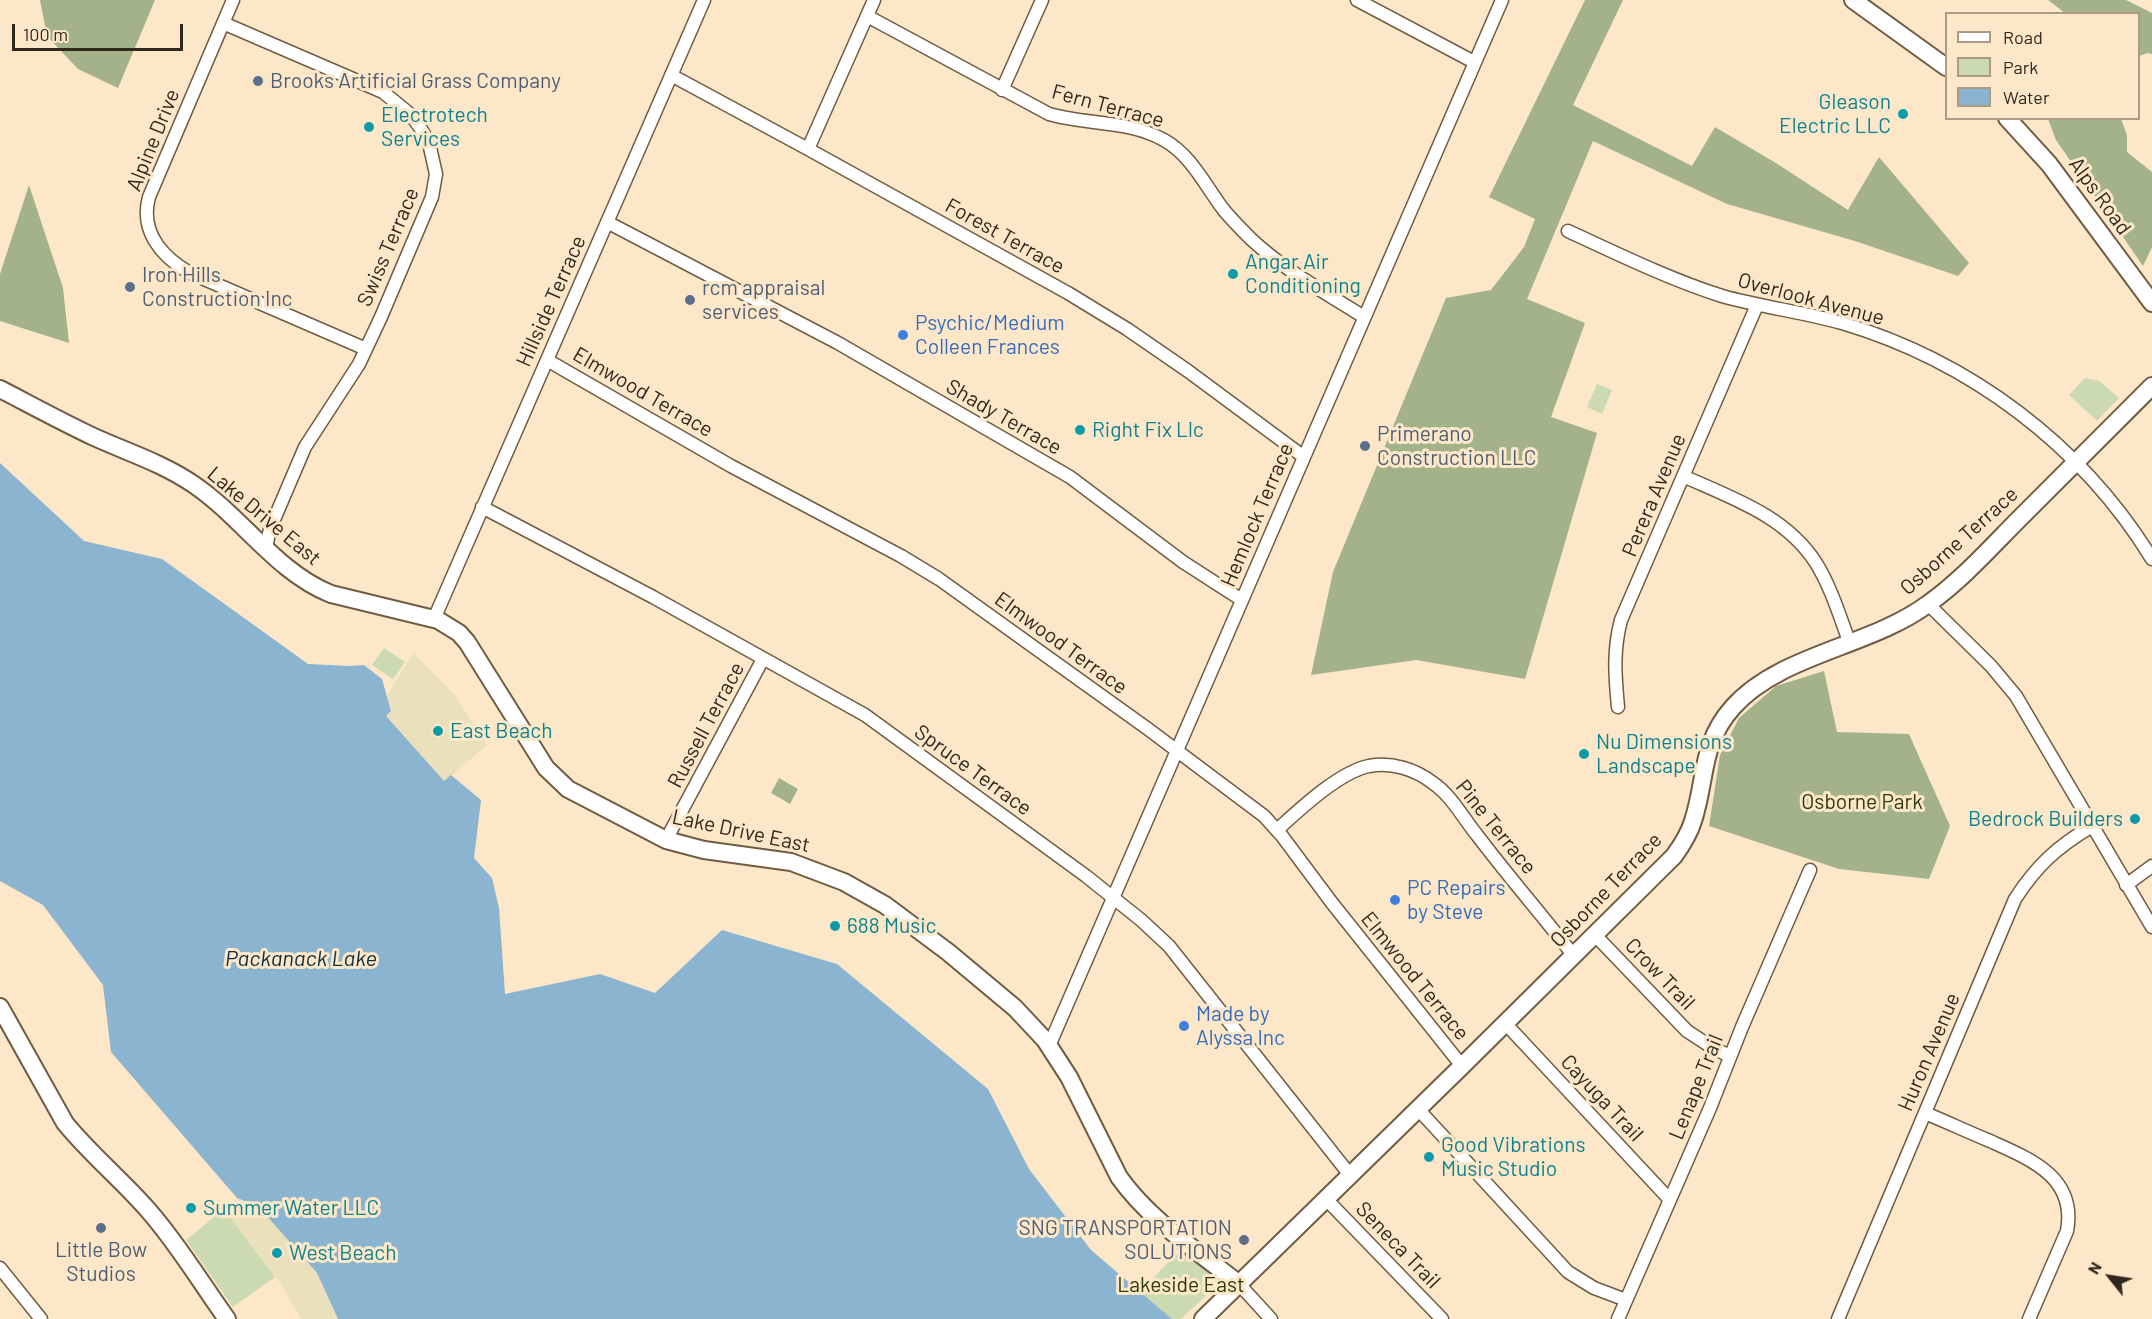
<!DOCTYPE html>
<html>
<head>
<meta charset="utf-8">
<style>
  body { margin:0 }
  #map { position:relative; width:2152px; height:1319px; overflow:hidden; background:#fde7c9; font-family:Barlow,sans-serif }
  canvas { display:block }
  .legend { position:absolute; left:1945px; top:12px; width:195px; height:108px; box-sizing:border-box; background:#fde7c9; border:2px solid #ab9b84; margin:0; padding:8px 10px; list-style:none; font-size:18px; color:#31281d }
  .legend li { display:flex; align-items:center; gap:12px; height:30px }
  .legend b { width:30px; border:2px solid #ab9b84 }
  .north { position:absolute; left:2080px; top:1247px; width:60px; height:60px; -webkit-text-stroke:4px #fde7c9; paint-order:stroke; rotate:300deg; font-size:16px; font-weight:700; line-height:24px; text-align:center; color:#31281d }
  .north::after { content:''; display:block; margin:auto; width:21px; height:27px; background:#31281d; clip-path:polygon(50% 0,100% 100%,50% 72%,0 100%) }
  .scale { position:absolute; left:12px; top:24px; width:171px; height:27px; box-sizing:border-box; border:3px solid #31281d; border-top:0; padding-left:8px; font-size:18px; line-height:21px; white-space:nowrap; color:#31281d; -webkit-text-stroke:4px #fde7c9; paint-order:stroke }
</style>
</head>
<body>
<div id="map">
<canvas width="2152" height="1319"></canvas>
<ul class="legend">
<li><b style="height:8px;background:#fff"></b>Road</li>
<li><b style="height:16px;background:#cbdab1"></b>Park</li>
<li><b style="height:16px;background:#8bb4d0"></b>Water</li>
</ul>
<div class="north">N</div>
<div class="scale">100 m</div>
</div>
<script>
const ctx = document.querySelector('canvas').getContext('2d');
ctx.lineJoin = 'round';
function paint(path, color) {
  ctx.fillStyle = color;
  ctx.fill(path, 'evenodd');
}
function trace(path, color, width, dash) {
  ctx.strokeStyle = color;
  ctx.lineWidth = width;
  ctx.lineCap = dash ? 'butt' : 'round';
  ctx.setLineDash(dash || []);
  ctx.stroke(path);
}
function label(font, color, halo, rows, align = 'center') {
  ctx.font = font + ' Barlow,sans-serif';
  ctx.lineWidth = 6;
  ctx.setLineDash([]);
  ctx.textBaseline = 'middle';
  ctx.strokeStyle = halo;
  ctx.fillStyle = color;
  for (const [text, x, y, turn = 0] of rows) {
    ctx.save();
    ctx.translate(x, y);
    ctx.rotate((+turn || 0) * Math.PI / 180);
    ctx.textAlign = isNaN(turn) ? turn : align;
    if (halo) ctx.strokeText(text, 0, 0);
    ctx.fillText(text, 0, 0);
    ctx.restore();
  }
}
paint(new Path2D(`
  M 2085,378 L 2099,381 L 2119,398 L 2097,421 L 2069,395 Z
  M 1597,384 L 1612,390 L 1602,414 L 1587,407 Z
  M 384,648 L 405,662 L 393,679 L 372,665 Z
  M 224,1209 L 275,1277 L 233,1307 L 186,1240 Z
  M 1181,1249 L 1212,1276 L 1214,1284 L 1211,1291 L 1181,1319 L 1172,1319 L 1140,1292 Z`), '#cbdab1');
paint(new Path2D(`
  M 40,0 L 155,0 L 118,88 L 78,69 L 47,36 Z
  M 1585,0 L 1623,0 L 1573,105 L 1692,166 L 1715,127 L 1776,163 L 1848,210 L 1879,157 L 1969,263 L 1958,276 L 1855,241 L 1727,204 L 1593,141 L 1527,299 L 1585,323 L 1551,417 L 1597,433 L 1525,679 L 1416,660 L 1311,675 L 1333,572 L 1446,298 L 1491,290 L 1524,247 L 1535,219 L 1489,197 Z
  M 2048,0 L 2126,0 L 2152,13 L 2152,54 L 2148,53 L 2139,56 L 2138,14 L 2065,13 Z
  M 2048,119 L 2121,119 L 2127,135 L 2127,152 L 2152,172 L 2152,247 L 2143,266 L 2056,140 Z
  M 29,185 L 63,288 L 69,343 L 0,321 L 0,274 Z
  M 1824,671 L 1837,732 L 1909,734 L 1950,826 L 1929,879 L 1839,869 L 1709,826 L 1720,755 L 1739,718 L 1776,686 Z
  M 779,778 L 798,789 L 790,804 L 771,793 Z`), '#a4b289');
paint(new Path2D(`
  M 413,653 L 453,693 L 487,745 L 444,782 L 386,716 L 391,711 L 387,696 Z
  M 237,1198 L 258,1206 L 317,1273 L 338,1319 L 301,1319 L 283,1287 L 224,1209 Z`), '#eae1bc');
paint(new Path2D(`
  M 0,463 L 84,541 L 162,559 L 308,664 L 350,666 L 364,665 L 382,679 L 391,711 L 386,716 L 444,781 L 451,775 L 481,800 L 474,858 L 492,878 L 499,908 L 505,994 L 600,974 L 655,993 L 722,930 L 837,964 L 988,1089 L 1029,1169 L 1091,1250 L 1172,1319 L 338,1319 L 317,1273 L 258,1206 L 237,1198 L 111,1052 L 103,985 L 43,905 L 0,881 Z`), '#8bb4d0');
const street = new Path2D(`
  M 233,0 L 149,197 C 140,230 160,255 188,272 L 366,349
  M 1357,0 L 1474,62
  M 867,16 L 1049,114 C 1087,125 1128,120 1164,140 C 1191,155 1205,185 1223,209 C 1231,219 1242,230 1251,239 C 1284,270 1326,293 1364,317
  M 223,23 L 383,92 L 411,115 L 421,129 L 429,143 L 436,174 L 432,197 L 381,317 L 359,364 L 305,447 L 270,529 L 266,547
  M 671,75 L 808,149 L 1068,293 L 1127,329 L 1188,371 L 1304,457
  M 1002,90 L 1042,0
  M 808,149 L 874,0
  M 607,222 L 838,343 L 1070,477 L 1183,562 L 1242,600
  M 1568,231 C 1618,254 1669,279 1722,296 C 1762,307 1802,312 1842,323 C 1970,361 2082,445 2152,559
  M 547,360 L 731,466 L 901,556 L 939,579 L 1148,729 L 1264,816 L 1282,836 L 1332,903 L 1462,1066
  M 1683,476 C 1732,498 1786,516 1816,563 C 1831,587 1840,617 1850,644
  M 482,507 L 653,597 L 865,715 L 1086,876 L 1141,920 L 1169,946 L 1350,1175
  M 1928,604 L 1991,666 L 2016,696 L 2152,927
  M 434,619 L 704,0
  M 1618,707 C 1615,676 1613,650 1621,620 L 1757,305
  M 1277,830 C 1299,810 1339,772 1369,766 C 1392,762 1415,769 1433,783 C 1452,796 1463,818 1477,835 C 1508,876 1542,915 1574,956
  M 666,840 L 763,659
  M 2126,885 L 2152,866
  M 1595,935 L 1687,1031 L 1713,1048 L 1730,1056
  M 1505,1023 L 1670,1200
  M 1049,1046 L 1502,0
  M 1418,1109 L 1568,1272 L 1594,1288 L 1626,1300
  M 1925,1113 C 1947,1122 1968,1132 1990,1141 C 2030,1159 2077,1177 2067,1231 L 2029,1319
  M 1326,1199 L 1442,1319
  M 0,1268 L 41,1319
  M 1239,1284 L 1271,1319
  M 1618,1319 L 1710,1108 L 1742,1027 L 1810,870
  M 1838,1319 L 2015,899 C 2037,865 2057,847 2092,826`);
const secondary = new Path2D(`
  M 1853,0 L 1946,67
  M 2007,118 L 2049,164 L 2152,303
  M 0,389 C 31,405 62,422 94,437 C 127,452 162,463 193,484 C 242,517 276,572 331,594 L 438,620 L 459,633 L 467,642 L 546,768 L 568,789 L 666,840 L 704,850 L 791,862 L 844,882 L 885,905 L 948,952 L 1015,1008 L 1045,1040 L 1069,1077 L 1119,1177 C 1150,1221 1198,1251 1239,1284
  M 0,1007 L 65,1123 C 91,1155 122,1180 148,1210 C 178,1244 201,1283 227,1319
  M 1203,1319 L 1462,1066 L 1674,856 C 1682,845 1689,834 1693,821 C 1707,778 1700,744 1733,707 C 1780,654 1870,647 1928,604 C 1962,580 1991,547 2021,517 C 2064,474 2108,430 2152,386`);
trace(street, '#705c42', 15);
trace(secondary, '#705c42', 20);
trace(street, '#fff', 12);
trace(secondary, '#fff', 16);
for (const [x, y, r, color] of [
  [258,81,6,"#5c6f8a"],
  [1903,114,6,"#0f9aa8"],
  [369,127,6,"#0f9aa8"],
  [1233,274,6,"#0f9aa8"],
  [130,287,6,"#5c6f8a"],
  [690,300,6,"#5c6f8a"],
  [903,335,6,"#3f7fe0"],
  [1080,430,6,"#0f9aa8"],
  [1365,446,6,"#5c6f8a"],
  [438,731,6,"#0f9aa8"],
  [1584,754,6,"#0f9aa8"],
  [2135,819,6,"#0f9aa8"],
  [1395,900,6,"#3f7fe0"],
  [835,926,6,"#0f9aa8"],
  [1184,1026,6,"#3f7fe0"],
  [1429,1157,6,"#0f9aa8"],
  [191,1208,6,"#0f9aa8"],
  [101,1228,6,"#5c6f8a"],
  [1244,1240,6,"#5c6f8a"],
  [277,1253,6,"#0f9aa8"]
]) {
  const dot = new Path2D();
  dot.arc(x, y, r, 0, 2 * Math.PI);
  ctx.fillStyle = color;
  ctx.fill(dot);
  trace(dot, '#fde7c9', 2);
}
label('21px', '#4e5e75', '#fde7c9', [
  ["Brooks Artificial Grass Company",270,81],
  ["Iron Hills",142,275],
  ["Construction Inc",142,299],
  ["rcm appraisal",702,288],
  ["services",702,312],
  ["Primerano",1377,434],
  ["Construction LLC",1377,458],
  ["SNG TRANSPORTATION",1232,1228,"right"],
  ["SOLUTIONS",1232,1252,"right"],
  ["Little Bow",101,1250,"center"],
  ["Studios",101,1274,"center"]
], 'left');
label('21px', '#0d838f', '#fde7c9', [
  ["Gleason",1891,102,"right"],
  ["Electric LLC",1891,126,"right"],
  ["Electrotech",381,115],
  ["Services",381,139],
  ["Angar Air",1245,262],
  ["Conditioning",1245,286],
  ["Right Fix Llc",1092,430],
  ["East Beach",450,731],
  ["Nu Dimensions",1596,742],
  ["Landscape",1596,766],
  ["Bedrock Builders",2123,819,"right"],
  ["688 Music",847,926],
  ["Good Vibrations",1441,1145],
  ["Music Studio",1441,1169],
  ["Summer Water LLC",203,1208],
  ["West Beach",289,1253]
], 'left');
label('21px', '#31281d', '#fde7c9', [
  ["Fern Terrace",1108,106,15],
  ["Alpine Drive",153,140,-68],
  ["Alps Road",2100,196,54],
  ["Forest Terrace",1005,236,29],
  ["Swiss Terrace",388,247,-67],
  ["Overlook Avenue",1811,299,15],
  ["Hillside Terrace",551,301,-66],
  ["Elmwood Terrace",643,392,30],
  ["Shady Terrace",1004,417,30],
  ["Perera Avenue",1654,495,-67],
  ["Hemlock Terrace",1257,515,-67],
  ["Lake Drive East",264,516,40],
  ["Osborne Terrace",1959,541,-42],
  ["Elmwood Terrace",1061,643,36],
  ["Russell Terrace",706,725,-62],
  ["Spruce Terrace",973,770,36],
  ["Pine Terrace",1496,827,51],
  ["Lake Drive East",741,831,12],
  ["Osborne Terrace",1606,890,-46],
  ["Crow Trail",1660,974,46],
  ["Elmwood Terrace",1415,976,51],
  ["Huron Avenue",1929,1052,-67],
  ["Lenape Trail",1696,1087,-68],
  ["Cayuga Trail",1602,1098,47],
  ["Seneca Trail",1398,1245,46]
]);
label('21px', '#366cbe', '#fde7c9', [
  ["Psychic/Medium",915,323],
  ["Colleen Frances",915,347],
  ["PC Repairs",1407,888],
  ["by Steve",1407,912],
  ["Made by",1196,1014],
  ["Alyssa Inc",1196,1038]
], 'left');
label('21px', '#2e3a0a', '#fde7c9', [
  ["Osborne Park",1862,802],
  ["Lakeside East",1181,1285]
]);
label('italic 22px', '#0c2f43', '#fde7c9', [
  ["Packanack Lake",301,959]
]);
</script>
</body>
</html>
